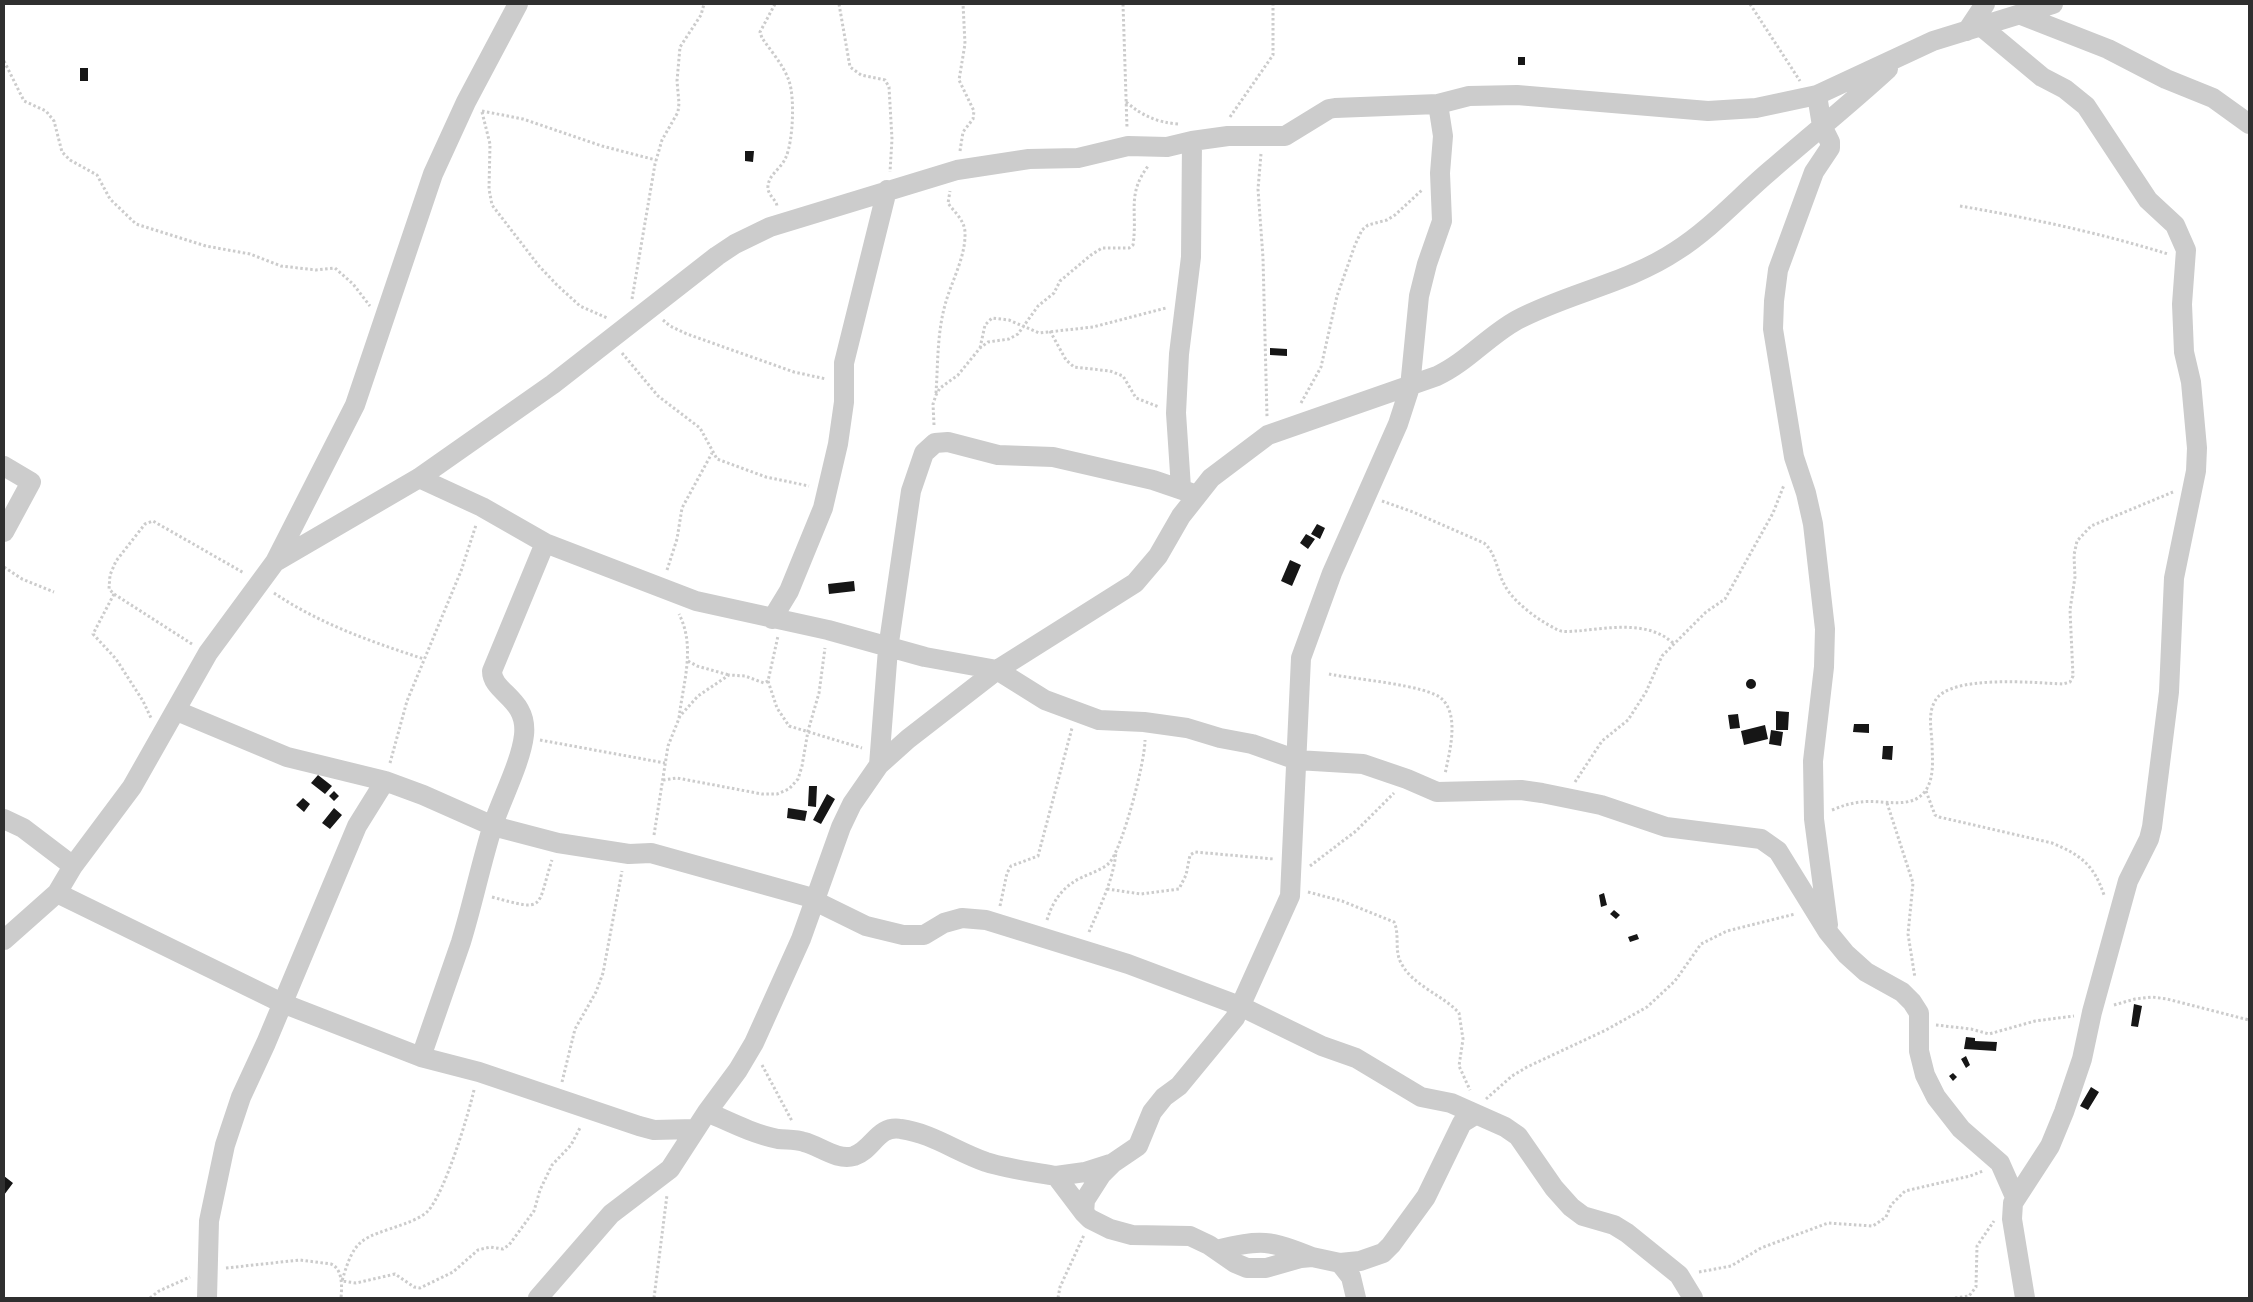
<!DOCTYPE html>
<html>
<head>
<meta charset="utf-8">
<style>
  body { margin:0 }
  #map { position:relative; width:2253px; height:1302px; overflow:hidden; background:#fff; font-family:"Work Sans",sans-serif }
  canvas { display:block }
  .frame { position:absolute; inset:0; border:5px solid #2f2f2f; pointer-events:none }
</style>
</head>
<body>
<div id="map">
<canvas width="2253" height="1302"></canvas>
<div class="frame"></div>
</div>
<script>
const ctx = document.querySelector('canvas').getContext('2d');
ctx.lineJoin = 'round';
function paint(path, color) {
  ctx.fillStyle = color;
  ctx.fill(path, 'evenodd');
}
function trace(path, color, width, dash) {
  ctx.strokeStyle = color;
  ctx.lineWidth = width;
  ctx.lineCap = dash ? 'butt' : 'round';
  ctx.setLineDash(dash || []);
  ctx.stroke(path);
}
paint(new Path2D(`
  M 1518,57 L 1525,57 L 1525,65 L 1518,65 Z
  M 80,68 L 88,68 L 88,81 L 80,81 Z
  M 745,151 L 754,151 L 753,162 L 745,161 Z
  M 1270,348 L 1287,349 L 1287,356 L 1270,355 Z
  M 1317,524 L 1325,528 L 1320,539 L 1311,534 Z
  M 1306,534 L 1315,539 L 1308,549 L 1300,543 Z
  M 1290,560 L 1301,565 L 1292,586 L 1281,581 Z
  M 854,581 L 855,591 L 829,594 L 828,584 Z
  M1746 684a5 5 0 1 1 10 0a5 5 0 1 1-10 0Z
  M 1776,711 L 1789,712 L 1788,730 L 1776,730 Z
  M 1738,714 L 1740,728 L 1730,729 L 1728,715 Z
  M 1854,724 L 1869,724 L 1869,733 L 1853,732 Z
  M 1765,725 L 1768,739 L 1744,745 L 1741,731 Z
  M 1771,730 L 1783,732 L 1781,746 L 1769,744 Z
  M 1883,746 L 1893,746 L 1892,760 L 1882,759 Z
  M 318,775 L 332,786 L 325,794 L 311,783 Z
  M 809,786 L 817,786 L 816,807 L 808,806 Z
  M 334,791 L 339,796 L 334,801 L 329,796 Z
  M 827,794 L 835,799 L 821,824 L 813,820 Z
  M 303,798 L 310,804 L 304,812 L 296,805 Z
  M 334,808 L 342,815 L 330,829 L 322,823 Z
  M 788,808 L 807,811 L 805,821 L 787,818 Z
  M 1604,893 L 1607,905 L 1601,907 L 1599,895 Z
  M 1614,910 L 1620,915 L 1616,919 L 1610,914 Z
  M 1637,934 L 1639,939 L 1630,942 L 1628,937 Z
  M 2134,1004 L 2142,1006 L 2138,1027 L 2131,1026 Z
  M 1966,1037 L 1975,1038 L 1975,1041 L 1997,1042 L 1996,1051 L 1964,1049 Z
  M 1966,1056 L 1970,1065 L 1966,1068 L 1961,1059 Z
  M 1953,1073 L 1957,1077 L 1953,1081 L 1949,1076 Z
  M 2091,1087 L 2099,1092 L 2088,1110 L 2080,1106 Z
  M 4,1176 L 13,1183 L 4,1195 Z`), '#161616');
trace(new Path2D(`
  M 775,4 L 760,32 L 762,38 C 771,51 784,66 789,81 C 795,98 793,141 786,157 C 782,168 769,174 768,186 C 767,195 776,199 777,206
  M 839,4 L 850,67 L 861,75 L 885,80 L 889,87 L 892,139 L 890,172
  M 1123,4 L 1127,128
  M 1750,4 L 1800,81
  M 4,61 L 24,101 L 46,111 L 54,121 L 62,152 L 70,160 L 97,175 L 110,199 L 136,224 L 206,246 L 250,254 L 281,266 L 316,270 L 335,268 L 353,284 L 370,306
  M 1126,102 C 1143,116 1156,122 1178,124
  M 482,111 L 523,119 L 602,146 L 656,160
  M 482,112 L 490,144 L 489,189 L 492,205 L 539,266 L 557,285 L 580,306 L 607,318
  M 1230,117 L 1273,55 L 1273,4
  M 960,151 L 963,132 L 973,119 L 974,111 L 959,80 L 965,44 L 963,4
  M 1261,154 L 1258,189 L 1263,258 L 1267,417
  M 1960,206 C 2030,218 2100,233 2168,254
  M 632,299 L 655,164 L 662,140 L 678,112 L 679,103 L 677,81 L 680,47 L 701,15 L 704,4
  M 663,320 L 670,326 L 687,334 L 794,372 L 826,379
  M 1050,331 L 1066,360 L 1074,367 L 1110,371 L 1123,376 L 1136,398 L 1159,407
  M 980,348 L 985,325 L 992,318 L 1009,320 L 1039,333 L 1093,327 L 1166,308
  M 622,353 L 658,396 L 700,428 L 717,459 L 766,477 L 809,486
  M 936,393 C 938,364 937,334 945,305 C 951,282 966,257 965,232 C 964,219 954,212 948,203 L 950,191
  M 1301,403 L 1321,367 L 1337,296 L 1355,245 L 1362,230 L 1368,225 L 1387,220 L 1395,215 L 1422,190
  M 934,425 L 933,404 L 936,395 L 940,388 L 958,375 L 980,348 L 988,342 L 1009,339 L 1018,334 L 1038,306 L 1054,293 L 1060,281 L 1091,255 L 1102,248 L 1129,248 L 1133,245 C 1138,212 1126,194 1149,165
  M 1382,501 L 1413,512 L 1484,543 C 1496,553 1497,571 1504,584 C 1513,602 1538,620 1556,629 C 1562,633 1571,631 1578,631 C 1610,628 1649,620 1674,644
  M 4,567 L 22,579 L 54,592
  M 667,570 L 677,539 L 682,508 L 712,453
  M 274,593 C 320,624 372,642 424,659
  M 114,594 L 93,634 L 116,659 L 143,701 L 151,718
  M 192,644 L 114,594 L 109,589 L 110,575 L 116,561 L 145,524 L 153,521 L 244,573
  M 688,661 L 697,666 L 729,675
  M 1329,674 C 1352,679 1428,685 1442,699 C 1460,716 1449,754 1445,774
  M 768,681 L 777,708 L 789,726 L 862,748
  M 679,718 C 683,683 696,647 679,614
  M 540,740 L 665,763
  M 390,763 L 407,701 L 461,571 L 476,525
  M 663,780 L 677,778 L 762,794 L 777,794 L 789,789 L 798,779 L 802,766 L 808,731 L 819,693 L 825,648
  M 1575,782 L 1602,741 L 1628,720 L 1646,692 L 1662,656 L 1706,612 L 1725,599 L 1773,513 L 1784,485
  M 1926,791 L 1935,815 L 1939,817 L 2052,843 C 2081,855 2094,865 2104,895
  M 1887,803 L 1913,883 L 1908,934 L 1915,978
  M 1832,810 C 1842,806 1851,803 1861,802 C 1882,799 1912,811 1926,790 C 1935,776 1932,757 1932,742 C 1931,728 1928,713 1935,701 C 1949,674 2037,683 2063,684 L 2070,682 L 2073,676 L 2070,610 L 2075,577 L 2074,555 L 2077,541 L 2091,526 L 2173,492
  M 654,835 L 668,746 L 680,716 L 698,696 L 729,675 L 745,676 L 764,683 L 768,681 L 778,636
  M 1310,866 L 1356,831 L 1394,793
  M 1107,889 L 1141,894 L 1179,889 L 1186,875 L 1190,855 L 1195,852 L 1274,859
  M 1308,892 L 1342,901 L 1394,922 C 1400,934 1394,950 1401,963 C 1413,986 1443,995 1459,1013 L 1463,1039 L 1459,1066 L 1470,1090
  M 492,897 C 547,912 536,909 552,860
  M 1000,906 L 1007,873 L 1011,866 L 1038,856 L 1072,728
  M 1047,920 C 1053,900 1064,885 1083,877 C 1091,873 1104,869 1110,862 C 1123,846 1145,762 1145,740
  M 1089,932 C 1100,906 1114,879 1116,851
  M 2114,1005 L 2135,999 L 2152,997 L 2167,999 L 2249,1020
  M 1936,1025 L 1971,1029 L 1989,1034 L 2035,1021 L 2074,1016
  M 762,1065 L 792,1121
  M 562,1082 L 575,1029 L 596,992 L 603,973 L 622,871
  M 474,1090 C 468,1116 445,1192 428,1211 C 422,1217 412,1221 404,1224 C 362,1239 355,1236 342,1281 L 356,1283 L 395,1274 L 414,1287 L 420,1288 L 453,1272 L 478,1250 L 490,1247 L 503,1249 L 509,1245 L 534,1211 L 540,1190 L 552,1165 L 571,1145 L 581,1126
  M 1486,1099 L 1512,1076 L 1527,1067 L 1606,1030 L 1647,1007 L 1675,981 L 1701,944 L 1727,931 L 1795,914
  M 226,1268 L 300,1260 L 331,1264 C 343,1269 342,1287 341,1298
  M 1699,1272 L 1731,1266 L 1761,1248 L 1828,1223 L 1873,1226 L 1886,1217 L 1891,1205 L 1905,1191 L 1970,1176 L 1983,1171
  M 150,1298 L 159,1291 L 190,1277
  M 654,1298 L 667,1195
  M 1058,1298 L 1060,1287 L 1084,1235
  M 1955,1298 L 1969,1296 L 1976,1287 L 1977,1246 L 1994,1221`), '#ccc', 3, [2.5, 2.5]);
trace(new Path2D(`
  M 2021,15 L 2108,49 L 2166,79 L 2213,98 L 2249,124
  M 1982,27 L 2042,77 L 2065,89 L 2086,106 L 2148,200 L 2175,225 L 2186,250 L 2182,304 L 2184,352 L 2191,382 L 2197,448 L 2196,471 L 2174,578 L 2169,692 L 2152,827 L 2149,839 L 2128,881 L 2092,1012 L 2082,1059 L 2064,1112 L 2050,1146 L 2013,1203 L 2012,1219 L 2025,1298
  M 1967,31 L 1985,4
  M 1817,95 L 1822,126 L 1830,142 L 1830,148 L 1814,172 L 1778,270 L 1774,301 L 1773,329 L 1794,457 L 1806,493 L 1813,524 L 1825,629 L 1824,667 L 1813,761 L 1814,819 L 1828,925
  M 4,466 L 31,482 L 4,532
  M 419,478 L 482,507 L 545,543 L 696,601 L 828,630 L 925,657 L 997,670 L 1045,700 L 1099,720 L 1144,722 L 1187,728 L 1220,738 L 1252,744 L 1297,760 L 1363,764 L 1407,779 L 1437,792 L 1521,790 L 1542,793 L 1601,805 L 1666,827 L 1761,839 L 1778,851 L 1828,932 L 1846,954 L 1866,972 L 1902,992 L 1912,1002 L 1919,1013 L 1919,1051 L 1925,1075 L 1936,1097 L 1961,1129 L 2000,1163 L 2015,1197
  M 1181,488 L 1176,413 L 1179,354 L 1191,257 L 1192,141
  M 275,562 L 419,478 L 553,384 L 717,256 L 735,244 L 770,227 L 957,170 L 1029,159 L 1078,158 L 1128,146 L 1167,147 L 1192,141 L 1228,136 L 1285,136 L 1329,109 L 1335,108 L 1438,104 L 1469,96 L 1517,95 L 1708,111 L 1756,108 L 1817,95 L 1933,41 L 2053,4
  M 772,619 L 789,591 L 823,508 L 838,444 L 844,402 L 844,363 L 887,190
  M 177,711 L 287,757 L 385,781 L 423,795 L 493,826 L 558,843 L 629,854 L 651,853 L 816,899
  M 879,765 L 888,649 L 911,491 L 924,453 L 935,443 L 948,442 L 998,455 L 1053,457 L 1153,480 L 1197,495
  M 4,819 L 23,828 L 73,866
  M 57,893 L 282,1003 L 421,1057 L 479,1072 L 639,1126 L 654,1130 L 695,1129
  M 815,901 L 866,926 L 903,935 L 924,935 L 944,923 L 962,918 L 986,920 L 1128,964 L 1240,1006 L 1322,1046 L 1356,1058 L 1421,1097 L 1451,1103 L 1505,1127 L 1518,1136 L 1554,1188 L 1571,1207 L 1583,1216 L 1614,1225 L 1627,1233 L 1679,1275 L 1693,1298
  M 4,940 L 57,893 L 73,866 L 132,787 L 208,653 L 275,562 L 355,405 L 433,174 L 466,102 L 518,4
  M 421,1057 C 434,1019 448,980 461,942 C 473,903 481,863 493,825 C 502,798 521,762 524,735 C 528,698 492,693 492,671 L 545,543
  M 707,1112 C 730,1122 753,1134 778,1139 C 786,1140 796,1139 804,1142 C 820,1146 837,1161 854,1156 C 874,1149 877,1125 901,1129 C 931,1133 957,1152 986,1162 C 1008,1169 1033,1172 1056,1176 L 1084,1213 L 1090,1219 L 1110,1229 L 1132,1235 L 1190,1236 L 1209,1245 L 1235,1263 L 1247,1268 L 1266,1268 L 1301,1258 L 1312,1257 L 1340,1263 L 1360,1261 L 1383,1253 L 1391,1245 L 1426,1197 L 1462,1123 L 1475,1115
  M 1056,1176 L 1085,1172 L 1110,1164
  M 1084,1213 L 1085,1200 L 1101,1175 L 1113,1163 L 1138,1146 L 1152,1112 L 1164,1097 L 1179,1086 L 1235,1018 L 1290,896 L 1301,658 L 1332,573 L 1398,424 L 1410,387 L 1419,296 L 1427,264 L 1442,221 L 1440,173 L 1443,136 L 1438,104
  M 1216,1250 C 1261,1239 1270,1240 1312,1257
  M 1340,1263 L 1351,1277 L 1356,1298
  M 207,1298 L 209,1221 L 225,1145 L 241,1097 L 266,1043 L 357,826 L 385,781
  M 538,1298 L 611,1214 L 670,1169 L 707,1112 L 738,1070 L 754,1043 L 801,939 L 841,827 L 852,804 L 879,765 L 908,739 L 997,670 L 1135,583 L 1158,556 L 1181,516 L 1211,478 L 1268,435 L 1437,376 C 1467,362 1488,336 1517,320 C 1568,293 1628,283 1676,251 C 1712,228 1739,197 1771,170 C 1810,136 1850,104 1888,69`), '#ccc', 20);
</script>
</body>
</html>
